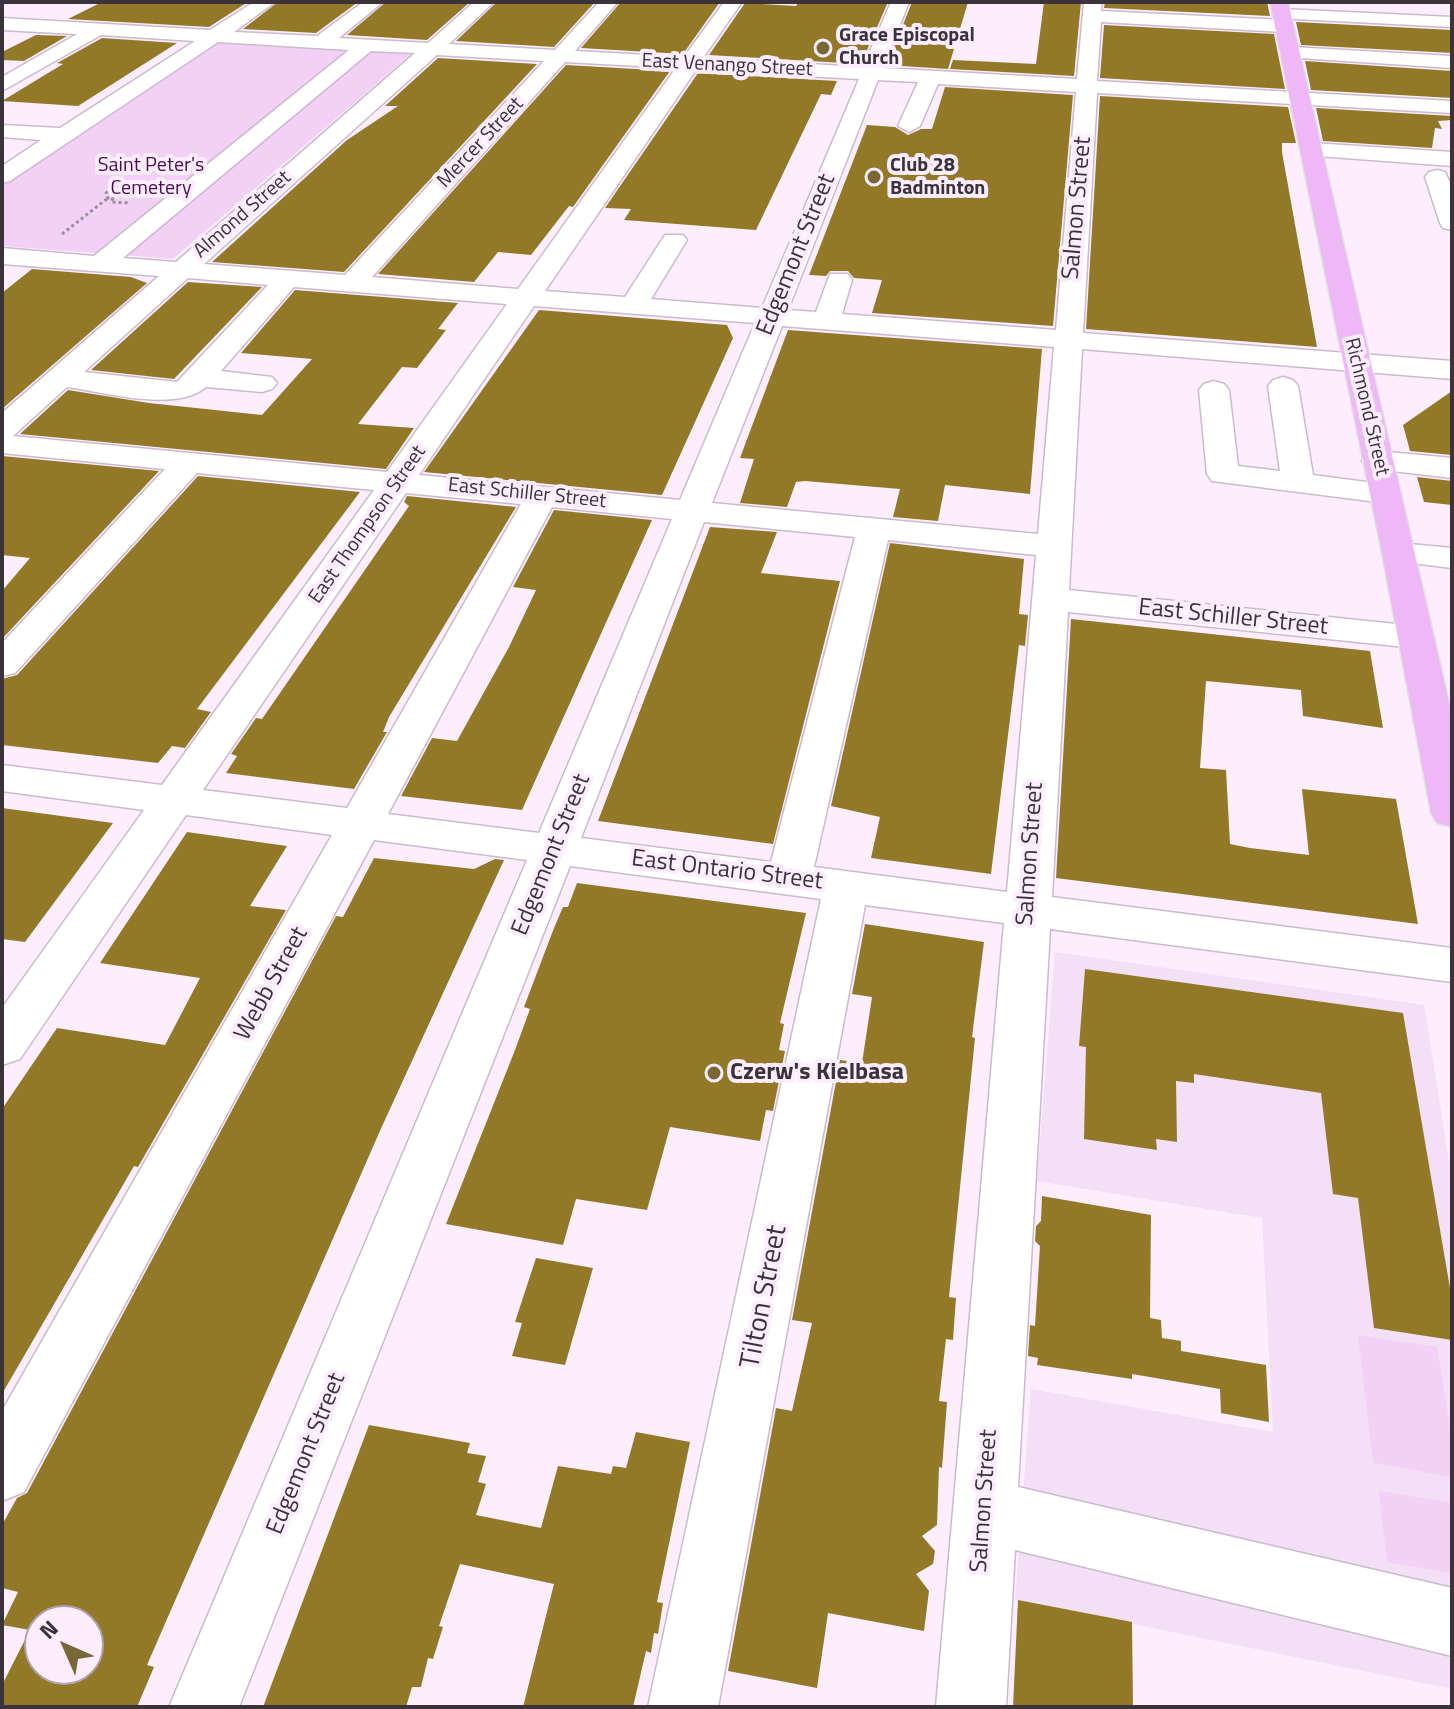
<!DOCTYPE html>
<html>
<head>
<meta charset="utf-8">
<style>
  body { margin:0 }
  #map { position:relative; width:1454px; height:1709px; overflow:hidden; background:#fdedff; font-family:"Titillium Web",sans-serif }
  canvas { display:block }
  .frame { position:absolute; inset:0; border:4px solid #3a343a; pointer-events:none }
  .north { position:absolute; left:24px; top:1605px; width:80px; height:80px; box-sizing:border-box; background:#fdedff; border:2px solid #afa3b0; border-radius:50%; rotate:315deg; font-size:22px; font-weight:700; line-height:32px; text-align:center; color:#3a343a }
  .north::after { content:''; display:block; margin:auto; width:28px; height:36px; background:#796836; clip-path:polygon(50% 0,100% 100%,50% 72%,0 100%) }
</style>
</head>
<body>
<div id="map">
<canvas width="1454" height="1709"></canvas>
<div class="frame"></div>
<div class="north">N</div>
</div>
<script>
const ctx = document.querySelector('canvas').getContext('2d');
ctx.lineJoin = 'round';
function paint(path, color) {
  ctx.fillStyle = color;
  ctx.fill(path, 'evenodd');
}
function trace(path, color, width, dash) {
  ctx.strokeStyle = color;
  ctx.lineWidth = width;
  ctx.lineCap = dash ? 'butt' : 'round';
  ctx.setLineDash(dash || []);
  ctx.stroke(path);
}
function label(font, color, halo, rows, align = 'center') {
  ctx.font = font + ' "Titillium Web",sans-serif';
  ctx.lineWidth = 8;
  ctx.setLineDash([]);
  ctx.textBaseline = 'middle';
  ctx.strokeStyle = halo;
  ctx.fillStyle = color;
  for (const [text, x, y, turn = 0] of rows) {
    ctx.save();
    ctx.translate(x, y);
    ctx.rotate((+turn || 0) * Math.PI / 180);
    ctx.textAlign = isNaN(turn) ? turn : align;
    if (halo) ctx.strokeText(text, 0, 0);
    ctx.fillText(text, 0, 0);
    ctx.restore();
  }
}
paint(new Path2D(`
  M 1055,952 L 1424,1005 L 1452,1179 L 1452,1689 L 1015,1600 L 1031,1389 L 1273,1432 L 1262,1218 L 1037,1181 Z`), '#f3dff6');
paint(new Path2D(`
  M 217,42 L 412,53 L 173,259 L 2,246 L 2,185 Z
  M 1358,1335 L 1437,1347 L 1452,1441 L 1452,1477 L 1373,1463 Z
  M 1379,1491 L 1452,1503 L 1452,1573 L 1387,1562 Z`), '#f3d1f7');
paint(new Path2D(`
  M 102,2 L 248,2 L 209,27 L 68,19 Z
  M 278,2 L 358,2 L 316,33 L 243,29 Z
  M 386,2 L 470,2 L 427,40 L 347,35 Z
  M 497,2 L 595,2 L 554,47 L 456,41 Z
  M 621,2 L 720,2 L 683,54 L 581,48 Z
  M 799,2 L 888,2 L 861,64 L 709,55 L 745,3 L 796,6 Z
  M 912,2 L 968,2 L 948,69 L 887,65 Z
  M 1044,2 L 1081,2 L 1074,76 L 950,69 L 953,60 L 1036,64 Z
  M 1105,2 L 1267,2 L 1270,16 L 1104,8 Z
  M 1296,22 L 1452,30 L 1452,53 L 1301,45 Z
  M 1104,25 L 1274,34 L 1285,89 L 1100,78 Z
  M 36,35 L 67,36 L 24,61 L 2,60 L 2,52 Z
  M 102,38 L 177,43 L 78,106 L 2,101 L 63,64 L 57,63 Z
  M 438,58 L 537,64 L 344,272 L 212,262 L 347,140 L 398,106 L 385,106 Z
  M 1305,61 L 1452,71 L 1452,98 L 1311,90 Z
  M 566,65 L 670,71 L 573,207 L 569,206 L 531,255 L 498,252 L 474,282 L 378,274 Z
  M 698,73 L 837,81 L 831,95 L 821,94 L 756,230 L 624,220 L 631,209 L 605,208 Z
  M 945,87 L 1073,95 L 1053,326 L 872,313 L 882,280 L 854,278 L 848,271 L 830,271 L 826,276 L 809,275 L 867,125 L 895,127 L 908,135 L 921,129 L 932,129 Z
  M 1100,96 L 1288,107 L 1296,143 L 1282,143 L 1282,152 L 1317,347 L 1086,329 Z
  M 1316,108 L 1452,116 L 1452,120 L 1438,121 L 1442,129 L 1435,128 L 1432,148 L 1323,141 Z
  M 32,269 L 131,277 L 147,283 L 2,409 L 2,293 Z
  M 188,282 L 262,287 L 174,379 L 91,370 Z
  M 295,290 L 458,303 L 438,329 L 446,330 L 417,368 L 402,367 L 358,424 L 414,428 L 386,469 L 20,434 L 68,390 L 149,403 L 262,415 L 312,359 L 241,353 Z
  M 539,310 L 727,325 L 733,338 L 662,495 L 424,472 Z
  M 788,330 L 1042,349 L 1030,494 L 945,485 L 938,521 L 893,517 L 900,489 L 805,481 L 796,482 L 787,507 L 740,503 L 754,459 L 740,458 Z
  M 1452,391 L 1452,455 L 1410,451 L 1403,425 Z
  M 2,456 L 159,471 L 2,639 L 2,591 L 30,558 L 2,555 Z
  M 198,476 L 360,492 L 197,709 L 211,712 L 185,748 L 172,746 L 158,763 L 2,745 L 2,679 L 17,675 Z
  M 1417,477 L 1452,481 L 1452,505 L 1424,502 Z
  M 407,496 L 516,507 L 389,717 L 383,732 L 387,732 L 354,789 L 226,773 L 237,756 L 231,754 L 256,718 L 262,719 L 409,506 L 404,502 Z
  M 554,510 L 652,520 L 522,810 L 401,796 L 432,738 L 457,741 L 509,647 L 536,590 L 513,587 Z
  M 710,527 L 777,532 L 761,573 L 840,581 L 773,844 L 598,821 Z
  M 890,543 L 1024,559 L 1019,614 L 1028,615 L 1025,646 L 1019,645 L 991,874 L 871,858 L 880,817 L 831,806 Z
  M 1071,619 L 1370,651 L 1383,728 L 1303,716 L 1301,690 L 1206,681 L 1200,768 L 1226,770 L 1230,844 L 1250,848 L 1309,855 L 1302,789 L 1396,799 L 1418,924 L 1056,878 Z
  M 2,808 L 113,823 L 25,942 L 2,939 Z
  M 187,832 L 287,846 L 250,906 L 286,910 L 138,1167 L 134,1166 L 2,1394 L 2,1109 L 57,1028 L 165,1045 L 200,978 L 100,963 Z
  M 374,858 L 474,869 L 495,859 L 504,860 L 379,1133 L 147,1665 L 154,1667 L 137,1707 L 2,1707 L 2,1685 L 30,1630 L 2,1625 L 18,1592 L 2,1588 L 2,1525 L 17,1498 L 27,1493 L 336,916 L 343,917 ZM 40,1621 L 88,1621 L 88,1669 L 40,1669 Z
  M 577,883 L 806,913 L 780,1023 L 784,1024 L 779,1050 L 785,1051 L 773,1111 L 766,1110 L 760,1141 L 670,1127 L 647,1210 L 576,1199 L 563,1245 L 446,1224 L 515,1050 L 530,1009 L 524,1007 L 554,928 L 563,907 L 568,907 Z
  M 865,924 L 984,942 L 972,1037 L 975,1038 L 949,1297 L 956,1298 L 953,1340 L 946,1339 L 939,1401 L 947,1402 L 942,1468 L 939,1467 L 937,1525 L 922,1536 L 935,1551 L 933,1564 L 916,1574 L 929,1591 L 924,1631 L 828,1613 L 817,1688 L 728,1671 L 776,1408 L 792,1411 L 812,1323 L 792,1320 L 840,1060 L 862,1063 L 872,997 L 852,994 Z
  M 1085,969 L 1403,1013 L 1452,1300 L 1452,1340 L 1374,1328 L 1358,1198 L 1333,1194 L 1321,1093 L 1194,1074 L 1194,1083 L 1176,1081 L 1177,1142 L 1156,1139 L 1157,1150 L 1084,1139 L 1086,1047 L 1079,1046 Z
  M 1042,1196 L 1151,1215 L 1150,1318 L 1161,1320 L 1162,1338 L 1181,1341 L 1181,1351 L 1266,1365 L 1269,1422 L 1221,1413 L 1220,1389 L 1132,1374 L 1132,1379 L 1037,1365 L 1038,1358 L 1028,1356 L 1030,1325 L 1035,1326 L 1040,1246 L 1035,1241 L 1036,1226 L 1041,1221 Z
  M 536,1258 L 593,1268 L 565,1365 L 512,1356 L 522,1323 L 515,1322 Z
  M 369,1425 L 470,1443 L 467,1453 L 486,1456 L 478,1482 L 486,1484 L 476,1515 L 541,1528 L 558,1466 L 611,1474 L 613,1466 L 626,1468 L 636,1432 L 690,1442 L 657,1602 L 663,1603 L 658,1634 L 654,1633 L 651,1653 L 646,1651 L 633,1707 L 523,1707 L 554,1584 L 460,1564 L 439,1626 L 443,1627 L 433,1659 L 428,1658 L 421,1687 L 412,1687 L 406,1707 L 263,1707 Z
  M 1018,1600 L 1132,1622 L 1133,1707 L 1013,1707 Z`), '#937927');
const minor = new Path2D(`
  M 254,2 L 275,2 L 234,32 L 317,36 L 363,2 L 383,2 L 339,38 L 428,43 L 474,2 L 494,2 L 449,44 L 555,50 L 599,2 L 618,2 L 575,51 L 684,57 L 724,2 L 742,2 L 703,58 L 863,67 L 891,2 L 909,2 L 883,68 L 1077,79 L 1084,2 L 1102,2 L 1101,11 L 1284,20 L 1293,26 L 1284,32 L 1101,22 L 1097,81 L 1452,101 L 1452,113 L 1097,93 L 1083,333 L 1452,361 L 1452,379 L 1082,349 L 1069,590 L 1415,626 L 1428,629 L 1434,637 L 1428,645 L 1415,648 L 1068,612 L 1052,897 L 1452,948 L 1452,982 L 1050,929 L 1018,1487 L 1452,1588 L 1452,1656 L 1015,1550 L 1006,1707 L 936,1707 L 1004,923 L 865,905 L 718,1707 L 648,1707 L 821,899 L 570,866 L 239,1707 L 169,1707 L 527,860 L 374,840 L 24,1492 L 2,1501 L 2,1411 L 332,835 L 186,815 L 20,1059 L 2,1065 L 2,1008 L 144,810 L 2,791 L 2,765 L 162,785 L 374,490 L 197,473 L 15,673 L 2,676 L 2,643 L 165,469 L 2,453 L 2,413 L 159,276 L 2,264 L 2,248 L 94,256 L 349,50 L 218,42 L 10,181 L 2,183 L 2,166 L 41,140 L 2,137 L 2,125 L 60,128 L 195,41 L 101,35 L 2,91 L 2,77 L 77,34 L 2,30 L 2,18 L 210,30 ZM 371,51 L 415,53 L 176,262 L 123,258 ZM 437,55 L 544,61 L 345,275 L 204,264 ZM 565,62 L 676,68 L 518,289 L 372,277 ZM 696,70 L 859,79 L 762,308 L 651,299 L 687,240 L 683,235 L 665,235 L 625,297 L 545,291 ZM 878,80 L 918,82 L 898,126 L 909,132 L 920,126 L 938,84 L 1076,92 L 1056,330 L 842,314 L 852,280 L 848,274 L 830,274 L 816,312 L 788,310 ZM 188,278 L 268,285 L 177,382 L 84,372 ZM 294,287 L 507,304 L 387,472 L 13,436 L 67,387 C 104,392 176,413 206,387 L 262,392 L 272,389 L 277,383 L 272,377 L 221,371 ZM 534,306 L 755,323 L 680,500 L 419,475 ZM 782,326 L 1054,347 L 1038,534 L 712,503 ZM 406,493 L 521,504 L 347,808 L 203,790 ZM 552,507 L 672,519 L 539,833 L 388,814 ZM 704,522 L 855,537 L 771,862 L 581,838 ZM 888,540 L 1036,555 L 1007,892 L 814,867 Z
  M 1282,9 L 1452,17 L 1452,27 L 1276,18 L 1273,14 Z
  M 1291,47 L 1452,56 L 1452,68 L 1284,57 L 1281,53 L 1284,49 Z
  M 1312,143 L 1452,152 L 1452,166 L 1304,155 L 1301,150 Z
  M 1437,170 L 1445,172 L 1452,187 L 1452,230 L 1443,228 L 1440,223 L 1425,177 L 1429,172 Z
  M 1283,377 L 1293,380 L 1298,386 L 1313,475 L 1397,486 L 1401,493 L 1397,500 L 1385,503 L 1212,481 L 1207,474 L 1199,390 L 1204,384 L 1214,381 L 1224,384 L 1229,390 L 1238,466 L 1280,471 L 1268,386 L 1273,380 Z
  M 1378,451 L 1452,458 L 1452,478 L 1367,468 L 1362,461 L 1367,454 Z
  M 1399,543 L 1452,548 L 1452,568 L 1387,560 L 1382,553 L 1387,546 Z`);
const major = new Path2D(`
  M 1270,2 L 1288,2 L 1452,716 L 1452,827 L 1437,823 L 1431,813 L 1382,553 Z`);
trace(minor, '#cabbcc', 3);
trace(major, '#e3e3e3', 3);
trace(new Path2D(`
  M 114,187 L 131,188 L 126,194 L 108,198 L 106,193 Z
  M 113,198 L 111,202 L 130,203
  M 62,234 L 108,198`), '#9a8f9b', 3, [3, 3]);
paint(minor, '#fff');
paint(major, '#eeb7f5');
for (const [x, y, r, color] of [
  [823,48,8,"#796836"],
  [874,177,8,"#796836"],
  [714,1073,8,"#796836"]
]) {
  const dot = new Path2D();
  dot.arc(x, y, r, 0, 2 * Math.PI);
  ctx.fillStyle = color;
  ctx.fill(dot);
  trace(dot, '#fdedff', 3);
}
label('bold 20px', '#3a343a', '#fdedff', [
  ["Grace Episcopal",839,36],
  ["Church",839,59],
  ["Club 28",890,166],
  ["Badminton",890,189]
], 'left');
label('20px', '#3a343a', '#fdedff', [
  ["East Venango Street",727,66,3],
  ["Mercer Street",481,143,-47],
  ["Almond Street",243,215,-41],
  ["Richmond Street",1366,407,77],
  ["East Schiller Street",527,494,6],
  ["East Thompson Street",368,525,-55]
]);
label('20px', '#4b0d54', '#fdedff', [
  ["Saint Peter's",151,166],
  ["Cemetery",151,189]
]);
label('24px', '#3a343a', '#fdedff', [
  ["Salmon Street",1078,208,-85],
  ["Edgemont Street",797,255,-68],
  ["East Schiller Street",1233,618,6],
  ["Salmon Street",1031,854,-86],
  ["Edgemont Street",552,855,-68],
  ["East Ontario Street",727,871,7],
  ["Webb Street",272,984,-61],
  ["Edgemont Street",307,1454,-68],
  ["Salmon Street",985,1501,-86]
]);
label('bold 24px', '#3a343a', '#fdedff', [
  ["Czerw's Kielbasa",730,1073]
], 'left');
label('28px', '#3a343a', '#fdedff', [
  ["Tilton Street",765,1297,-79]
]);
</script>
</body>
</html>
